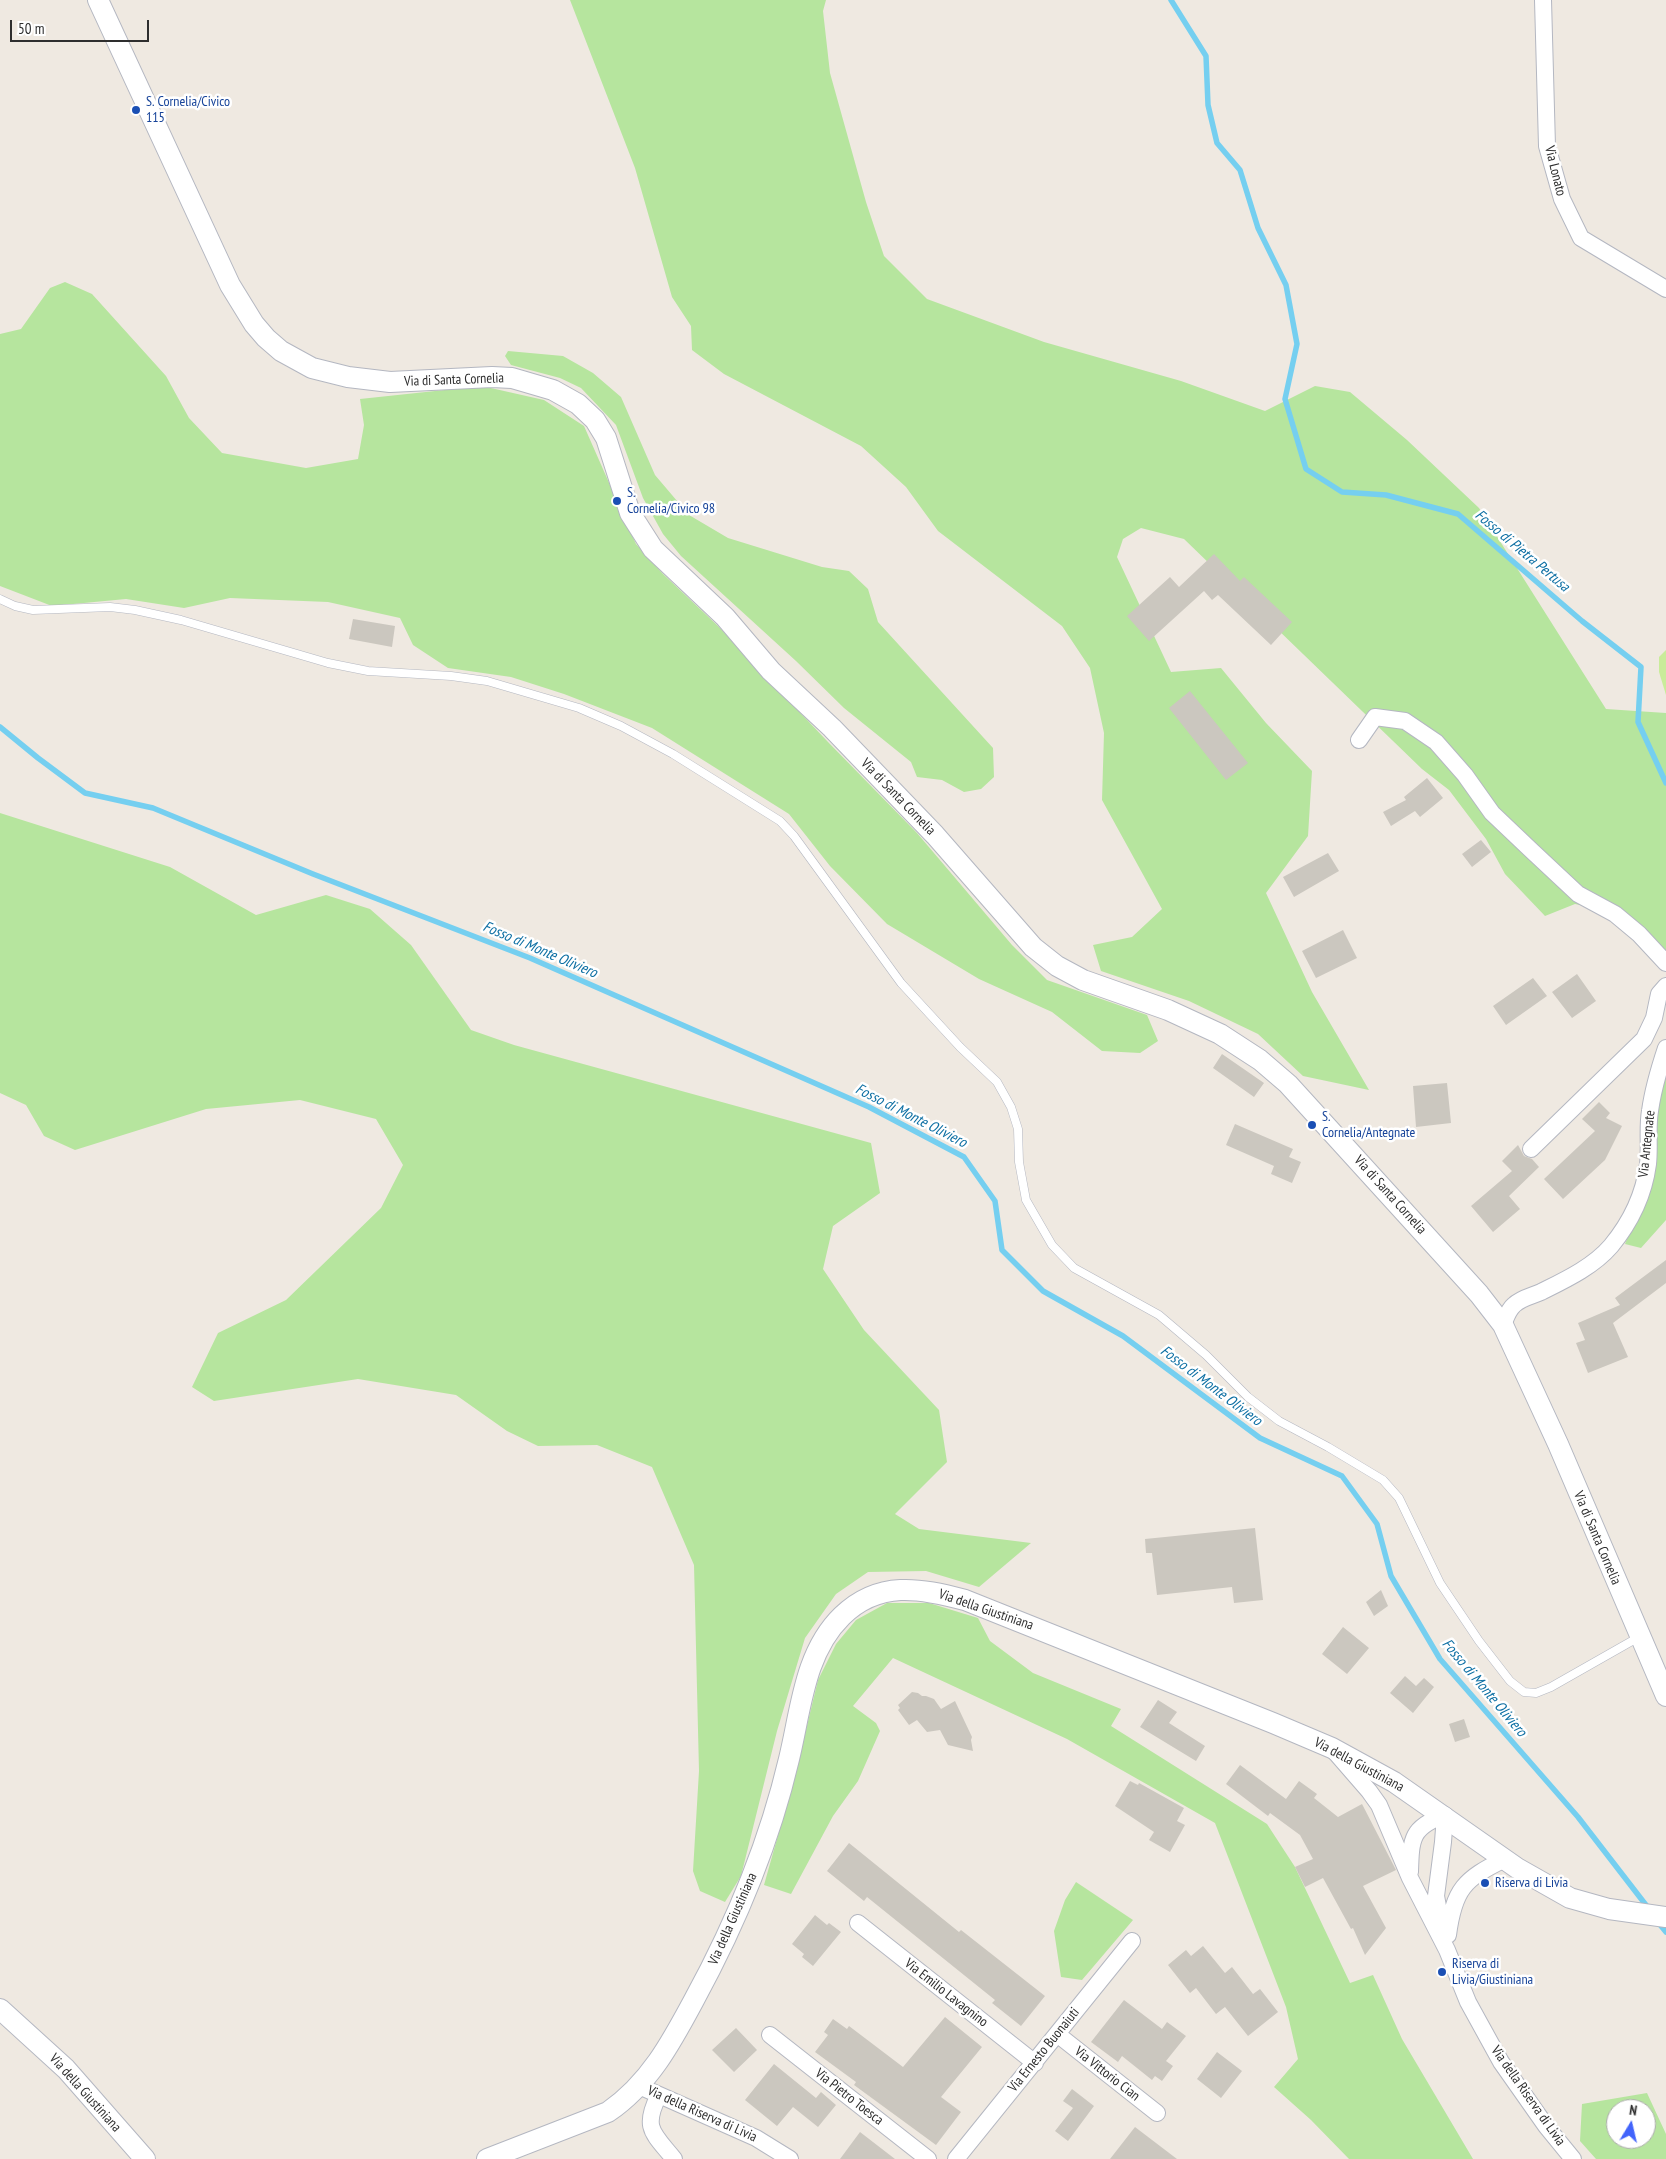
<!DOCTYPE html>
<html>
<head>
<meta charset="utf-8">
<style>
  body { margin:0 }
  #map { position:relative; width:1666px; height:2159px; overflow:hidden; background:#efe9e1; font-family:"PT Sans Narrow",sans-serif }
  canvas { display:block }
  .north { position:absolute; left:1606px; top:2099px; width:50px; height:50px; box-sizing:border-box; background:#fff; border:1px solid #ababab; border-radius:50%; rotate:9deg; font-size:14px; font-weight:700; line-height:20px; text-align:center; color:#2e2e2e }
  .north::after { content:''; display:block; margin:auto; width:18px; height:22px; background:#4264fb; clip-path:polygon(50% 0,100% 100%,50% 72%,0 100%) }
  .scale { position:absolute; left:10px; top:20px; width:139px; height:22px; box-sizing:border-box; border:2px solid #2e2e2e; border-top:0; padding-left:6px; font-size:15px; line-height:18px; white-space:nowrap; color:#2e2e2e; -webkit-text-stroke:4px #fff; paint-order:stroke }
</style>
</head>
<body>
<div id="map">
<canvas width="1666" height="2159"></canvas>
<div class="north">N</div>
<div class="scale">50 m</div>
</div>
<script>
const ctx = document.querySelector('canvas').getContext('2d');
ctx.lineJoin = 'round';
function paint(path, color) {
  ctx.fillStyle = color;
  ctx.fill(path, 'evenodd');
}
function trace(path, color, width, dash) {
  ctx.strokeStyle = color;
  ctx.lineWidth = width;
  ctx.lineCap = dash ? 'butt' : 'round';
  ctx.setLineDash(dash || []);
  ctx.stroke(path);
}
function label(font, color, halo, rows, align = 'center') {
  ctx.font = font + ' "PT Sans Narrow",sans-serif';
  ctx.lineWidth = 5;
  ctx.setLineDash([]);
  ctx.textBaseline = 'middle';
  ctx.strokeStyle = halo;
  ctx.fillStyle = color;
  for (const [text, x, y, turn = 0] of rows) {
    ctx.save();
    ctx.translate(x, y);
    ctx.rotate((+turn || 0) * Math.PI / 180);
    ctx.textAlign = isNaN(turn) ? turn : align;
    if (halo) ctx.strokeText(text, 0, 0);
    ctx.fillText(text, 0, 0);
    ctx.restore();
  }
}
paint(new Path2D(`
  M 570,0 L 826,0 L 823,11 L 830,73 L 866,202 L 884,256 L 927,299 L 1044,342 L 1181,381 L 1265,411 L 1315,386 L 1350,392 L 1407,440 L 1479,508 L 1606,709 L 1666,713 L 1666,960 L 1619,913 L 1575,904 L 1545,916 L 1505,874 L 1486,839 L 1449,790 L 1422,769 L 1184,539 L 1141,528 L 1123,539 L 1117,557 L 1171,672 L 1221,668 L 1266,723 L 1312,771 L 1308,836 L 1266,893 L 1312,992 L 1369,1090 L 1303,1076 L 1258,1034 L 1189,1001 L 1101,971 L 1093,945 L 1132,937 L 1162,909 L 1102,800 L 1104,733 L 1090,668 L 1062,626 L 938,531 L 906,487 L 861,446 L 724,374 L 692,350 L 691,326 L 672,297 L 635,168 Z
  M 65,282 L 92,294 L 166,376 L 189,418 L 222,453 L 306,468 L 358,459 L 364,425 L 360,399 L 482,386 L 544,400 L 584,426 L 636,544 L 663,574 L 718,626 L 828,742 L 917,833 L 1012,945 L 1047,980 L 1147,1015 L 1158,1041 L 1140,1053 L 1102,1051 L 1052,1012 L 979,979 L 887,924 L 830,866 L 789,814 L 652,728 L 564,694 L 511,677 L 448,668 L 413,645 L 400,618 L 328,602 L 230,598 L 184,608 L 126,599 L 52,606 L 0,586 L 0,334 L 21,329 L 50,288 Z
  M 508,351 L 563,356 L 593,373 L 621,397 L 655,475 L 689,515 L 728,538 L 822,567 L 849,571 L 868,589 L 878,622 L 993,748 L 994,777 L 981,789 L 964,792 L 942,780 L 917,777 L 911,762 L 844,708 L 796,661 L 681,556 L 663,534 L 643,498 L 616,425 L 581,388 L 560,378 L 511,365 L 505,356 Z
  M 0,813 L 170,867 L 256,915 L 326,895 L 370,909 L 411,945 L 471,1030 L 514,1045 L 871,1143 L 880,1193 L 833,1226 L 823,1269 L 864,1330 L 939,1410 L 947,1462 L 895,1514 L 919,1529 L 1031,1543 L 979,1587 L 926,1571 L 868,1572 L 836,1594 L 805,1638 L 777,1731 L 741,1876 L 725,1902 L 700,1891 L 693,1871 L 699,1771 L 694,1565 L 652,1467 L 597,1445 L 538,1446 L 507,1431 L 456,1395 L 358,1379 L 214,1401 L 192,1387 L 218,1333 L 286,1300 L 381,1208 L 403,1165 L 376,1119 L 300,1100 L 206,1109 L 75,1150 L 44,1136 L 26,1105 L 0,1093 Z
  M 1666,1074 L 1666,1220 L 1641,1248 L 1625,1244 L 1629,1234 L 1657,1104 Z
  M 887,1603 L 929,1603 L 978,1618 L 990,1641 L 1033,1673 L 1121,1709 L 1111,1726 L 1267,1824 L 1295,1867 L 1350,1983 L 1373,1975 L 1402,2039 L 1473,2159 L 1349,2159 L 1311,2120 L 1274,2087 L 1298,2059 L 1286,2007 L 1215,1823 L 1067,1739 L 893,1658 L 853,1706 L 876,1723 L 880,1731 L 858,1781 L 833,1816 L 791,1894 L 764,1885 L 795,1775 L 818,1680 L 836,1644 L 856,1620 Z
  M 1076,1882 L 1133,1920 L 1082,1980 L 1061,1977 L 1054,1931 L 1065,1900 Z
  M 1647,2093 L 1666,2134 L 1666,2159 L 1596,2159 L 1580,2141 L 1582,2104 ZM 1616,2109 L 1646,2109 L 1646,2139 L 1616,2139 Z`), '#b6e59e');
paint(new Path2D(`
  M 1666,650 L 1666,695 L 1659,672 L 1659,657 Z`), '#c9ec9a');
trace(new Path2D(`
  M 1171,0 L 1206,56 L 1208,105 L 1217,143 L 1240,170 L 1258,228 L 1286,285 L 1297,344 L 1285,399 L 1306,469 L 1342,492 L 1386,495 L 1458,514 L 1582,621 L 1641,667 L 1638,722 L 1666,783
  M 0,727 L 38,758 L 85,793 L 153,808 L 313,874 L 530,958 L 869,1107 L 964,1157 L 995,1201 L 1002,1250 L 1043,1291 L 1123,1336 L 1260,1438 L 1342,1476 L 1377,1524 L 1391,1576 L 1440,1659 L 1578,1817 L 1649,1909
  M 1657,1921 L 1666,1932`), '#75cff0', 5.5);
paint(new Path2D(`
  M 1214,554 L 1240,581 L 1244,577 L 1292,622 L 1271,645 L 1218,595 L 1212,600 L 1204,591 L 1149,641 L 1127,616 L 1170,577 L 1179,587 Z
  M 353,619 L 395,626 L 392,647 L 349,639 Z
  M 1190,691 L 1248,763 L 1226,780 L 1169,708 Z
  M 1427,778 L 1443,798 L 1420,817 L 1415,811 L 1391,826 L 1383,812 L 1406,800 L 1404,797 Z
  M 1481,840 L 1491,852 L 1472,867 L 1462,854 Z
  M 1328,853 L 1339,871 L 1294,897 L 1283,877 Z
  M 1343,930 L 1357,958 L 1316,978 L 1302,951 Z
  M 1577,974 L 1596,1001 L 1572,1018 L 1552,992 Z
  M 1533,978 L 1547,996 L 1506,1025 L 1493,1006 Z
  M 1222,1054 L 1264,1083 L 1254,1097 L 1213,1068 Z
  M 1447,1083 L 1451,1123 L 1416,1127 L 1413,1086 Z
  M 1599,1102 L 1610,1113 L 1606,1118 L 1622,1126 L 1605,1160 L 1563,1199 L 1544,1179 L 1595,1131 L 1582,1119 Z
  M 1235,1124 L 1293,1149 L 1289,1157 L 1301,1162 L 1292,1183 L 1271,1174 L 1274,1166 L 1226,1145 Z
  M 1518,1145 L 1524,1156 L 1532,1159 L 1539,1167 L 1509,1196 L 1520,1209 L 1493,1232 L 1471,1206 L 1512,1171 L 1502,1161 Z
  M 1666,1260 L 1666,1283 L 1613,1323 L 1628,1357 L 1588,1373 L 1576,1343 L 1585,1340 L 1578,1323 L 1620,1305 L 1615,1298 Z
  M 1255,1528 L 1263,1600 L 1234,1603 L 1232,1587 L 1157,1595 L 1152,1553 L 1146,1553 L 1145,1539 Z
  M 1381,1590 L 1388,1606 L 1374,1616 L 1366,1602 Z
  M 1343,1627 L 1369,1648 L 1347,1674 L 1322,1654 Z
  M 1405,1676 L 1416,1686 L 1424,1678 L 1434,1687 L 1413,1713 L 1390,1693 Z
  M 912,1692 L 918,1693 L 922,1696 L 926,1696 L 934,1699 L 941,1709 L 955,1701 L 972,1737 L 971,1740 L 973,1751 L 948,1745 L 940,1730 L 927,1732 L 917,1720 L 909,1725 L 898,1710 L 900,1708 L 898,1705 Z
  M 1158,1700 L 1177,1712 L 1169,1723 L 1205,1746 L 1196,1761 L 1140,1727 Z
  M 1464,1719 L 1470,1737 L 1455,1742 L 1449,1724 Z
  M 1240,1765 L 1286,1799 L 1299,1781 L 1317,1794 L 1314,1798 L 1338,1817 L 1362,1804 L 1396,1870 L 1363,1886 L 1386,1928 L 1365,1955 L 1353,1928 L 1351,1929 L 1323,1878 L 1305,1887 L 1295,1867 L 1313,1859 L 1300,1835 L 1270,1813 L 1268,1816 L 1226,1784 Z
  M 1130,1781 L 1138,1785 L 1139,1783 L 1184,1808 L 1177,1821 L 1185,1825 L 1170,1852 L 1149,1840 L 1154,1832 L 1115,1806 Z
  M 849,1843 L 959,1932 L 961,1930 L 1045,1996 L 1021,2026 L 992,2003 L 995,2000 L 867,1897 L 864,1901 L 827,1871 Z
  M 815,1915 L 827,1925 L 829,1923 L 841,1932 L 813,1966 L 802,1957 L 804,1954 L 792,1944 Z
  M 1203,1946 L 1225,1973 L 1232,1967 L 1253,1994 L 1260,1989 L 1278,2012 L 1248,2036 L 1225,2007 L 1216,2014 L 1196,1988 L 1190,1993 L 1168,1965 L 1186,1950 L 1191,1956 Z
  M 1124,2000 L 1162,2029 L 1167,2022 L 1186,2036 L 1166,2061 L 1173,2066 L 1162,2081 L 1155,2076 L 1152,2080 L 1122,2056 L 1118,2062 L 1091,2042 Z
  M 945,2017 L 982,2047 L 941,2097 L 961,2112 L 936,2145 L 854,2085 L 856,2082 L 815,2052 L 828,2035 L 824,2032 L 833,2019 L 847,2029 L 849,2026 L 903,2067 Z
  M 736,2028 L 757,2050 L 734,2072 L 712,2050 Z
  M 1217,2052 L 1242,2071 L 1221,2098 L 1197,2079 Z
  M 774,2064 L 816,2098 L 821,2092 L 836,2105 L 818,2127 L 793,2107 L 777,2126 L 745,2100 Z
  M 1072,2089 L 1094,2106 L 1068,2141 L 1055,2131 L 1073,2108 L 1063,2101 Z
  M 1135,2127 L 1177,2159 L 1110,2159 Z
  M 860,2132 L 895,2159 L 840,2159 Z`), '#cbc7bf');
const service = new Path2D(`
  M 0,599 L 15,606 L 33,610 L 110,607 L 135,610 L 181,620 L 328,663 L 368,671 L 451,676 L 487,681 L 579,708 L 621,726 L 673,754 L 780,821 L 794,836 L 901,983 L 960,1047 L 997,1082 L 1011,1107 L 1018,1129 L 1019,1162 L 1026,1200 L 1052,1245 L 1074,1268 L 1159,1315 L 1206,1355 L 1248,1397 L 1279,1421 L 1328,1447 L 1383,1480 L 1399,1498 L 1440,1583 L 1479,1641 L 1510,1681 L 1524,1692 L 1536,1693 L 1551,1687 L 1639,1637`);
const minor = new Path2D(`
  M 1543,0 L 1547,146 L 1562,199 L 1581,238 L 1666,289
  M 1359,740 L 1375,717 L 1405,721 L 1436,742 L 1465,775 L 1492,813 L 1532,851 L 1578,894 L 1615,914 L 1639,934 L 1666,963
  M 1531,1149 L 1644,1039 L 1654,1018 L 1659,994 L 1666,986
  M 1503,1325 C 1506,1318 1508,1310 1514,1305 C 1521,1298 1532,1296 1541,1292 C 1565,1280 1593,1267 1611,1246 C 1630,1223 1644,1194 1648,1164 C 1650,1146 1647,1128 1650,1111 C 1653,1089 1659,1069 1666,1048
  M 1336,1753 L 1369,1791 L 1379,1805 L 1410,1878 L 1447,1950 L 1468,2002 L 1501,2062 L 1546,2126 L 1573,2159
  M 1410,1872 C 1411,1839 1411,1827 1445,1815 L 1443,1842 L 1436,1896 L 1442,1928
  M 858,1923 L 1035,2063
  M 1448,1935 C 1454,1889 1464,1879 1505,1859
  M 1057,2034 L 1157,2113
  M 770,2035 L 928,2159
  M 639,2086 L 756,2138 L 790,2159
  M 659,2095 C 642,2128 653,2133 674,2159
  M 956,2159 L 1132,1941`);
const tertiary = new Path2D(`
  M 98,0 L 230,285 L 254,324 L 266,338 L 281,351 L 312,368 L 348,377 L 390,382 L 492,377 L 512,378 L 553,390 L 578,404 L 595,420 L 606,438 L 630,513 L 653,549 L 725,617 L 771,671 L 832,728 L 935,835 L 1033,947 L 1057,966 L 1083,980 L 1168,1010 L 1220,1034 L 1260,1060 L 1288,1084 L 1479,1294 L 1503,1325 L 1558,1444 L 1666,1696
  M 0,2009 L 66,2069 L 145,2159
  M 487,2159 L 608,2112 C 649,2084 671,2043 694,2000 C 736,1923 769,1844 789,1759 C 801,1710 804,1653 842,1616 C 879,1580 920,1588 965,1600 L 1273,1723 L 1332,1748 L 1394,1782 L 1517,1868 L 1570,1898 L 1609,1909 L 1666,1917`);
trace(service, '#b4b7c1', 9);
trace(minor, '#b4b7c1', 18);
trace(tertiary, '#b4b7c1', 22);
trace(service, '#fff', 8);
trace(minor, '#fff', 16);
trace(tertiary, '#fff', 20);
for (const [x, y, r, color] of [
  [136,110,5,"#1a4fb4"],
  [617,501,5,"#1a4fb4"],
  [1312,1125,5,"#1a4fb4"],
  [1485,1883,5,"#1a4fb4"],
  [1442,1972,5,"#1a4fb4"]
]) {
  const dot = new Path2D();
  dot.arc(x, y, r, 0, 2 * Math.PI);
  ctx.fillStyle = color;
  ctx.fill(dot);
  trace(dot, '#fff', 2);
}
label('14px', '#164399', '#fff', [
  ["S. Cornelia/Civico",146,102],
  ["115",146,118],
  ["S.",627,493],
  ["Cornelia/Civico 98",627,509],
  ["S.",1322,1117],
  ["Cornelia/Antegnate",1322,1133],
  ["Riserva di Livia",1495,1883],
  ["Riserva di",1452,1964],
  ["Livia/Giustiniana",1452,1980]
], 'left');
label('14px', '#2e2e2e', '#fff', [
  ["Via Lonato",1555,171,76],
  ["Via di Santa Cornelia",454,380,-2],
  ["Via di Santa Cornelia",898,797,46],
  ["Via Antegnate",1647,1144,-84],
  ["Via di Santa Cornelia",1390,1195,48],
  ["Via di Santa Cornelia",1597,1538,67],
  ["Via della Giustiniana",986,1610,19],
  ["Via della Giustiniana",1359,1765,28],
  ["Via della Giustiniana",733,1919,-66],
  ["Via Emilio Lavagnino",946,1993,38],
  ["Via Ernesto Buonaiuti",1044,2050,-51],
  ["Via Vittorio Cian",1107,2074,38],
  ["Via della Giustiniana",85,2093,48],
  ["Via della Riserva di Livia",1528,2096,55],
  ["Via Pietro Toesca",849,2097,38],
  ["Via della Riserva di Livia",702,2114,24]
]);
label('italic 15px', '#0d6fa3', '#fff', [
  ["Fosso di Pietra Pertusa",1522,551,40],
  ["Fosso di Monte Oliviero",540,950,23],
  ["Fosso di Monte Oliviero",911,1116,27],
  ["Fosso di Monte Oliviero",1211,1386,37],
  ["Fosso di Monte Oliviero",1484,1688,50]
]);
</script>
</body>
</html>
